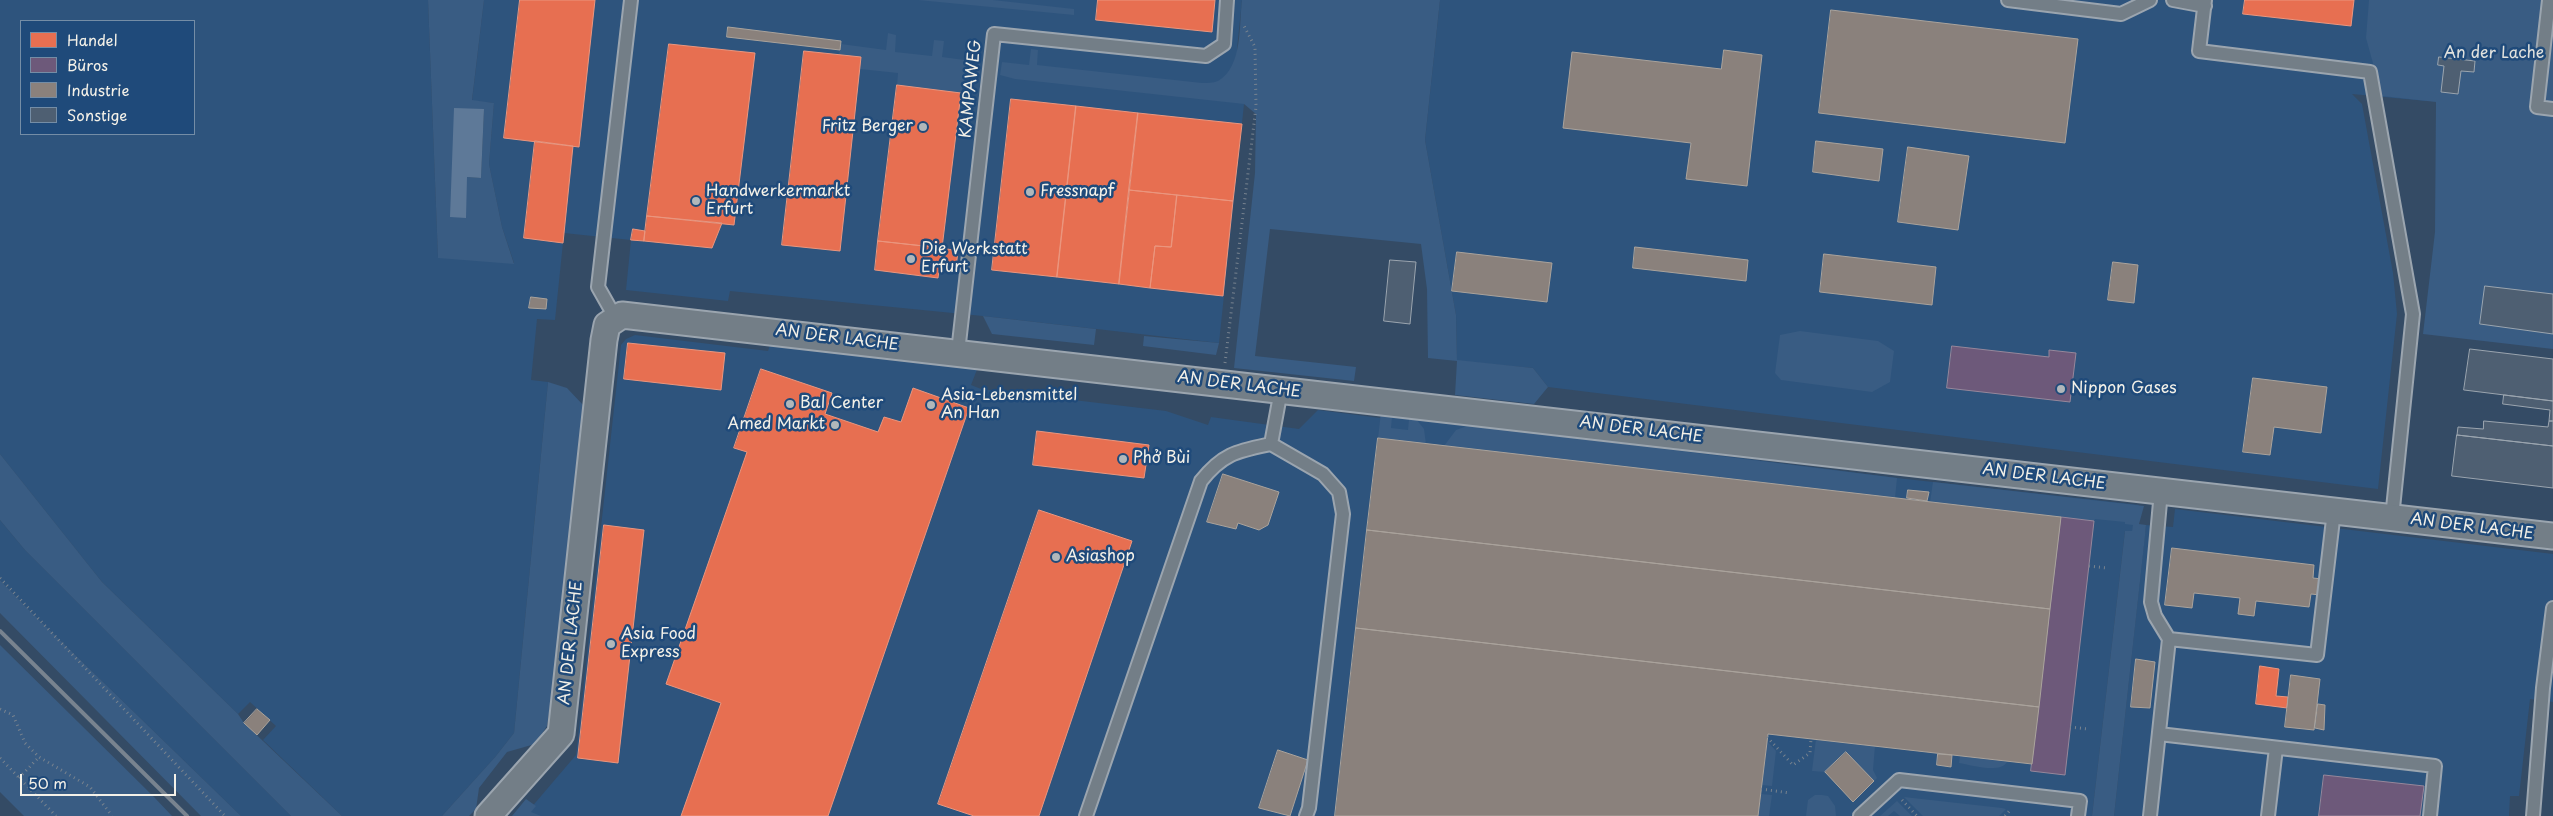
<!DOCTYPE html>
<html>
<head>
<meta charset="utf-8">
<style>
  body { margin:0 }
  #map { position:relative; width:2553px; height:816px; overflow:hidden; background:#344b65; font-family:"Playpen Sans",sans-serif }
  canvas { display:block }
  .legend { position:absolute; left:20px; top:20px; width:175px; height:115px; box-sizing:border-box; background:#1f4a7a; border:1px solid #748da6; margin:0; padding:6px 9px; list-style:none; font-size:15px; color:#f4f1e8 }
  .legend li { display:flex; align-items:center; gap:10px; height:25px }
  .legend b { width:25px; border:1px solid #748da6 }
  .scale { position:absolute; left:20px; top:774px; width:156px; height:22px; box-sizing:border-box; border:2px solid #f4f1e8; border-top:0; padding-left:6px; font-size:15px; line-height:18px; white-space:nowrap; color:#f4f1e8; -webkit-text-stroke:4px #1f4a7a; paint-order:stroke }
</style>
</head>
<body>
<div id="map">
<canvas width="2553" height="816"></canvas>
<ul class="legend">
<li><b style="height:14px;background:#e76f51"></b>Handel</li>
<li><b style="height:14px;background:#6d597a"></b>Büros</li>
<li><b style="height:14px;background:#8a817c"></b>Industrie</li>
<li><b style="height:14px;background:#4e5f72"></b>Sonstige</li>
</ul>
<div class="scale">50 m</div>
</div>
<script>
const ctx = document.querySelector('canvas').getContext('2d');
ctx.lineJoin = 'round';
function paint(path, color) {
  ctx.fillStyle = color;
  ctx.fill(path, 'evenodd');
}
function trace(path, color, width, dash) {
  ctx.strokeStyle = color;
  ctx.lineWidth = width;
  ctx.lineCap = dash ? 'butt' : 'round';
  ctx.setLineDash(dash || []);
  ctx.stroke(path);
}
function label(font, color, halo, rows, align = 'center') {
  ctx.font = font + ' "Playpen Sans",sans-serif';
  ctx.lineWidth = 5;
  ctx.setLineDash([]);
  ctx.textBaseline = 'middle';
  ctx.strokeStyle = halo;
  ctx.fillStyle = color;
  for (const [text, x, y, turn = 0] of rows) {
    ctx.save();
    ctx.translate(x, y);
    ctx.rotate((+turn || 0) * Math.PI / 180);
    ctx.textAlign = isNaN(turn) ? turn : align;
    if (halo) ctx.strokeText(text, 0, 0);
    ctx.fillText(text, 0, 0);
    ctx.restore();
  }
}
paint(new Path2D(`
  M 0,0 L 428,0 L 438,257 L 514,263 L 502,227 L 489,164 L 494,103 L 472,101 L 484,0 L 1242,0 L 1237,49 L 1244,104 L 1219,343 L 983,316 L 761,294 L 730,291 L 728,301 L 626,290 L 631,240 L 564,233 L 555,320 L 537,319 L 531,380 L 548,382 L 514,733 L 496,756 L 442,816 L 342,816 L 263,740 L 276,726 L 250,702 L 238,714 L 102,582 L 0,454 ZM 21,21 L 194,21 L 194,134 L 21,134 Z
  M 1440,0 L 2440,0 L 2427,101 L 2352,94 L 2362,104 L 2393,273 L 2397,314 L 2378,489 L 1548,387 L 1533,368 L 1457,361 L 1456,315 L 1425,140 Z
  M 635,335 L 768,351 L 770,345 L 978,367 L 971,385 L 981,389 L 1166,411 L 1208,425 L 1211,417 L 1299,429 L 1318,410 L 1380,418 L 1381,412 L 1897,478 L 2139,505 L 2132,532 L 2125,531 L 2092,816 L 524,816 L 576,755 L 621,345 L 626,339 Z
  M 2175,509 L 2553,554 L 2553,702 L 2530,699 L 2519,796 L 2510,796 L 2509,816 L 2114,816 L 2146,525 L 2173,527 Z
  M 0,520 L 25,550 L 291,816 L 241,816 L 28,609 L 0,580 Z`), '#2e547d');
paint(new Path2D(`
  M 428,0 L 484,0 L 472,100 L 494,103 L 489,164 L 502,227 L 514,264 L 438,258 ZM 484,109 L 481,178 L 467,177 Z
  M 918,0 L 993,0 L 1074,9 L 1074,15 Z
  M 1242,0 L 1440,0 L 1425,140 L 1456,315 L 1457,360 L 1533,368 L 1548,387 L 1534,404 L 1455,395 L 1457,361 L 1428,358 L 1427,289 L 1421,244 L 1270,229 L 1255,356 L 1356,367 L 1354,381 L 1234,368 L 1255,173 L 1256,114 L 1244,104 L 1015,79 L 1000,75 L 1002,62 L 1029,65 L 1031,49 L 1038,50 L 1037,65 L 1202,83 C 1207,83 1213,83 1218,81 C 1243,67 1239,24 1242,0 Z
  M 2369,0 L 2553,0 L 2553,349 L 2423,334 L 2435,232 L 2436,102 L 2382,96 L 2366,38 Z
  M 888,33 L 896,35 L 895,52 L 932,56 L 934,40 L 944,41 L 942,57 L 980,62 L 980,76 L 966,74 L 961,93 L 897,85 L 898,73 L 860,69 L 839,55 L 841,44 L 886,50 Z
  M 983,316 L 1096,329 L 1094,345 L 992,334 Z
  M 1800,331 L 1878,341 L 1894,351 L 1890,382 L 1872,392 L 1781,380 L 1775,373 L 1780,335 Z
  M 1144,336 L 1219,343 L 1216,355 L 1143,346 Z
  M 548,382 L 567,388 L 584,406 L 555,674 L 547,726 L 535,744 L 507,752 L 479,788 L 476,809 L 469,816 L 442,816 L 496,756 L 514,733 Z
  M 1381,412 L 1416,419 L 1424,429 L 1426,444 L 1378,438 ZM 1392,417 L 1409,419 L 1408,430 L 1391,428 Z
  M 1470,425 L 1897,478 L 1895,498 L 1444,446 L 1456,430 Z
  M 0,454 L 102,582 L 238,714 L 244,723 L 342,816 L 291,816 L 25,550 L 0,520 Z
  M 1933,482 L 2144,506 L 2139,524 L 2146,525 L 2145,536 L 2114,816 L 2092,816 L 2125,531 L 2132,531 L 2133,525 L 2125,524 L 2125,522 L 2095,519 L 2094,521 L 1930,502 Z
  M 0,580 L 28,609 L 241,816 L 201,816 L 0,613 Z
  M 0,645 L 154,797 L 172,816 L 24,816 L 0,792 Z
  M 1816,739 L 1875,746 L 1873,770 L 1877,778 L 1874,781 L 1846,752 L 1825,772 L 1812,771 Z
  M 1767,741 L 1776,751 L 1772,786 L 1762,785 Z
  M 1960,756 L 2007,762 C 2000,774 1971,765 1959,763 Z
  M 1761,794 L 1772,795 L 1769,816 L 1758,816 Z
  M 1822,795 L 1828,796 L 1835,806 L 1836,816 L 1806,816 L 1808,800 L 1815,795 Z
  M 1904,797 L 2002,808 L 2006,809 L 1999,816 L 1923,816 Z
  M 526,799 L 536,806 L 531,812 L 541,816 L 512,816 Z
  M 1897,801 L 1912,816 L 1900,816 L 1894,811 L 1888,816 L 1880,816 Z`), '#395c83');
paint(new Path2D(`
  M 454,108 L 484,109 L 481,178 L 467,177 L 466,218 L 450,217 Z`), '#5e7998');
const shops = new Path2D(`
  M 520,0 L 595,0 L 579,147 L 504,138 Z
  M 1098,0 L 1215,0 L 1212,32 L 1096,20 Z
  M 2245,0 L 2354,0 L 2351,26 L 2243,14 Z
  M 669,44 L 755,53 L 734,225 L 647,216 Z
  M 804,51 L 861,57 L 840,251 L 782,245 Z
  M 897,85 L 961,93 L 942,248 L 878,241 Z
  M 1011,99 L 1076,106 L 1057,277 L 992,270 Z
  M 1076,106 L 1138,113 L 1119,284 L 1057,277 Z
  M 1138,113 L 1242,124 L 1233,201 L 1129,190 Z
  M 535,141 L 573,146 L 563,243 L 524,238 Z
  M 1129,190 L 1177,195 L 1171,247 L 1155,246 L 1150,288 L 1119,284 Z
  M 1177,195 L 1233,201 L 1223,296 L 1150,288 L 1155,246 L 1171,247 Z
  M 647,216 L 722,223 L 712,248 L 644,241 Z
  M 633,229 L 645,231 L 644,241 L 631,240 Z
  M 878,241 L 942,248 L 938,278 L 875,270 Z
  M 942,248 L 958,251 L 956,268 L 940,267 Z
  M 628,343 L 725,353 L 721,390 L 624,379 Z
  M 761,369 L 832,393 L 825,414 L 878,432 L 884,417 L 901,422 L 913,388 L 969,408 L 828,816 L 681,816 L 721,703 L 666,684 L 747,452 L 734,448 Z
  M 1037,431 L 1149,445 L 1144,478 L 1033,465 Z
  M 1039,510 L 1132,541 L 1039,816 L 974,816 L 938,804 Z
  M 604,525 L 644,530 L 618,763 L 578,758 Z
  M 2260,666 L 2279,669 L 2276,696 L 2288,697 L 2287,708 L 2256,704 Z`);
paint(shops, '#e76f51');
trace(shops, '#eb967e', 1);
const offices = new Path2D(`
  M 1952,346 L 2049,357 L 2049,350 L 2076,353 L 2070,402 L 1947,388 Z
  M 2061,517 L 2094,521 L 2065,775 L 2031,771 Z
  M 2324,775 L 2424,786 L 2420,816 L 2319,816 Z`);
paint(offices, '#6d597a');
trace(offices, '#96879b', 1);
const industry = new Path2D(`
  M 1831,10 L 2078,39 L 2065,143 L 1819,113 Z
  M 728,27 L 841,41 L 840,50 L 727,37 Z
  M 1724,50 L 1762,55 L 1747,186 L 1686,179 L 1691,143 L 1563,128 L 1572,52 L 1721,69 Z
  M 1816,141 L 1883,149 L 1879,181 L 1813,172 Z
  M 1908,147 L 1969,156 L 1958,230 L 1898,222 Z
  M 1635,247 L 1748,260 L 1746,281 L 1633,268 Z
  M 1457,252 L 1552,263 L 1547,302 L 1452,291 Z
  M 1824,254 L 1936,267 L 1932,305 L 1820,292 Z
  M 2113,262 L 2138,265 L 2134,303 L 2108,300 Z
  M 531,297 L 547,299 L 546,309 L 529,308 Z
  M 2253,378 L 2327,387 L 2321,433 L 2274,427 L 2270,455 L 2243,452 Z
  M 1378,438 L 2061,517 L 2050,609 L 1367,530 Z
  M 1223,474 L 1279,492 L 1268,525 L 1259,530 L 1238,523 L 1236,529 L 1207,522 Z
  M 1908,490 L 1929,492 L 1927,501 L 1907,498 Z
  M 1367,530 L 2050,609 L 2039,707 L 1356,628 Z
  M 2172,548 L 2314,565 L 2313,578 L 2322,579 L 2320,595 L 2311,594 L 2309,607 L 2256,601 L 2254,616 L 2238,614 L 2240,598 L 2194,593 L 2192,608 L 2165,605 Z
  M 1356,628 L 2039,707 L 2032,764 L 1768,734 L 1758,816 L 1335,816 Z
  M 2136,659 L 2155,662 L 2150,708 L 2131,707 Z
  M 2291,675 L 2320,679 L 2314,730 L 2285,727 Z
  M 2318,704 L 2325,705 L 2324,730 L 2315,728 Z
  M 257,709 L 270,720 L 257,735 L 244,723 Z
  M 1278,750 L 1308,760 L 1290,816 L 1259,808 Z
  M 1846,752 L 1874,781 L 1853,802 L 1825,772 Z
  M 1938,754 L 1952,755 L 1951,767 L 1937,765 Z`);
paint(industry, '#8a817c');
trace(industry, '#aaa39c', 1);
const building = new Path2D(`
  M 2439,57 L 2475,61 L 2474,72 L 2461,71 L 2458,94 L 2441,92 L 2444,66 L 2438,65 Z
  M 1390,260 L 1416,262 L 1410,324 L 1384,321 Z
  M 2485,286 L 2553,294 L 2553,334 L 2480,324 Z
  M 2470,349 L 2553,359 L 2553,401 L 2464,390 Z
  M 2504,395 L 2553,401 L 2553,421 L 2549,421 L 2550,410 L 2503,404 Z
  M 2484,421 L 2548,427 L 2549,421 L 2553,421 L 2553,446 L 2457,435 L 2458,427 L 2483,429 Z
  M 2457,435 L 2553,446 L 2553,488 L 2452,476 Z`);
paint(building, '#4e5f72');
trace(building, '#9ba5af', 1);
const service = new Path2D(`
  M 2008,0 L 2121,14 L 2150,0
  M 2173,0 L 2205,6
  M 2205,0 L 2199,51 L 2370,72 L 2413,314 L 2392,518
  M 2549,0 L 2537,107 L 2553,109
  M 615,317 L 598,287 L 631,0
  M 958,352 L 994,34 L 1206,56 L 1224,44 L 1227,0
  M 1271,444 L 1323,474 L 1339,492 L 1343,514 L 1309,808 L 1306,816
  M 2169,639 L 2317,655 L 2334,511
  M 2159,734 L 2435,766 L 2430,816
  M 1086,816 L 1201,481 C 1223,453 1238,451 1271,444 L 1281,390
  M 1860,816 L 1899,780 L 2080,801 L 2078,816
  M 2150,816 L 2169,639 L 2155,616 L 2151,602 L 2161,491
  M 2268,816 L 2276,748
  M 2533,816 L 2543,688 L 2553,608`);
const minor = new Path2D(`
  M 488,816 L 561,734 L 604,340 L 607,325 L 622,315 L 2553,536`);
trace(service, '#9ba5af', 16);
trace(minor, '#9ba5af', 29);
trace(new Path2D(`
  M 1225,363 L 1256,107 L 1255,47 L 1243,24
  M 2089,566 L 2107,568
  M 0,578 L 225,816
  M 0,709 L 13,715 L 25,743 L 39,757 L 90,787 L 112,816
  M 2070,727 L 2088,729
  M 1767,737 L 1793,765 L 1810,753 L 1811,739
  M 0,758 L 56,816
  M 19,778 L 39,757
  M 1761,789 L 1790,793
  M 1902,800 L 1917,816
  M 2005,816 L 2011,809`), '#78838f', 3, [1, 4]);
trace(service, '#737e87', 12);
trace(minor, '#737e87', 25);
trace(new Path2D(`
  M 0,631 L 187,816`), '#78838f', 4);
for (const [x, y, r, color] of [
  [923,127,5,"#b1b7ba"],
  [1030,192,5,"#b1b7ba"],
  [696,201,5,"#b1b7ba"],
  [911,259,5,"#b1b7ba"],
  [2061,389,5,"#b1b7ba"],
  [790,404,5,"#b1b7ba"],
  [931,405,5,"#b1b7ba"],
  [835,425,5,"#b1b7ba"],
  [1123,459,5,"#b1b7ba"],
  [1056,557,5,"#b1b7ba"],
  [611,644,5,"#b1b7ba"]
]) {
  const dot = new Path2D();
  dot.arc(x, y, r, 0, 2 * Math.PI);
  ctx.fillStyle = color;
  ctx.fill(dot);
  trace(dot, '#1f4a7a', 2);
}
label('16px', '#e1e2de', '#1f4a7a', [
  ["An der Lache",2494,54]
]);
label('16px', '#f4f1e8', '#1f4a7a', [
  ["KAMPAWEG",971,89,-84],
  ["AN DER LACHE",837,338,7],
  ["AN DER LACHE",1239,385,7],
  ["AN DER LACHE",1641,430,7],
  ["AN DER LACHE",2044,477,7],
  ["AN DER LACHE",2472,527,7],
  ["AN DER LACHE",571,643,-84]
]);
label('16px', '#f4f1e8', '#1f4a7a', [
  ["Fritz Berger",913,127,"right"],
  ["Handwerkermarkt",706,192],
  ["Erfurt",706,210],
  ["Fressnapf",1040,192],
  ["Die Werkstatt",921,250],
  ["Erfurt",921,268],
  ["Nippon Gases",2071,389],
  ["Asia-Lebensmittel",941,396],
  ["An Han",941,414],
  ["Bal Center",800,404],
  ["Amed Markt",825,425,"right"],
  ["Phở Bùi",1133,459],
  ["Asiashop",1066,557],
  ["Asia Food",621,635],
  ["Express",621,653]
], 'left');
</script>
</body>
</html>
